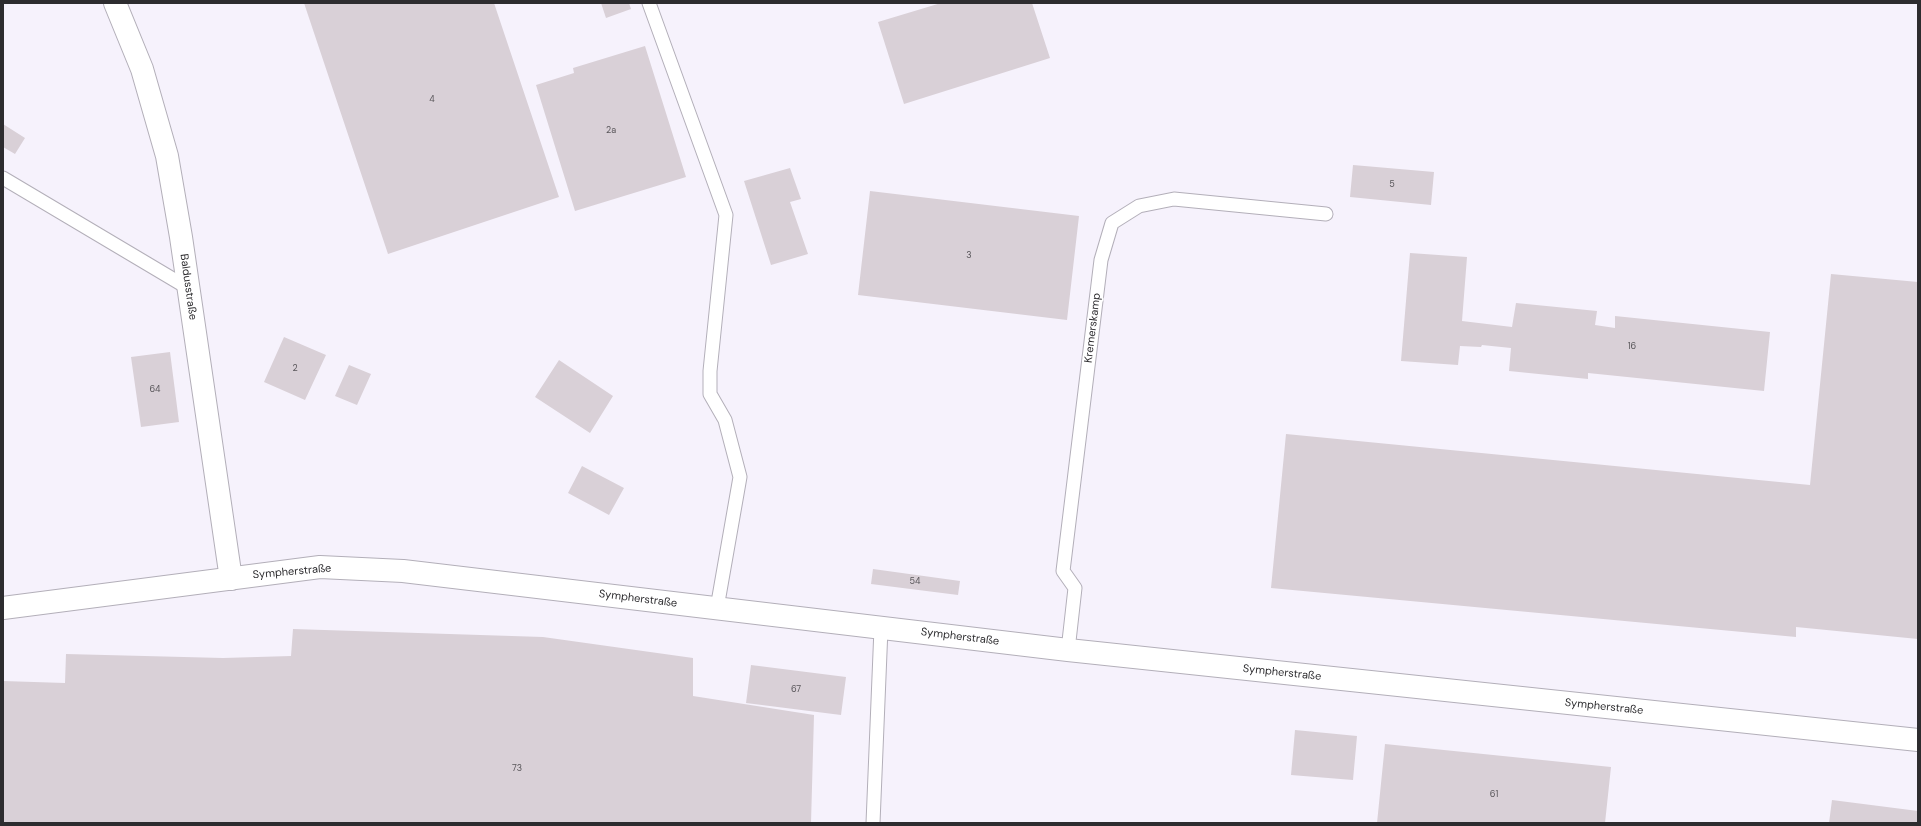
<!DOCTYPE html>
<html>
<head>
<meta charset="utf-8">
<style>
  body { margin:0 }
  #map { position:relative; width:1921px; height:826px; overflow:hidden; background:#f6f2fc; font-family:"DM Sans",sans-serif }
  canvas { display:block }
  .frame { position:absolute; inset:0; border:4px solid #2d2c2f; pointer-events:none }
</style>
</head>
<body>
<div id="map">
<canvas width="1921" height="826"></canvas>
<div class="frame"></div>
</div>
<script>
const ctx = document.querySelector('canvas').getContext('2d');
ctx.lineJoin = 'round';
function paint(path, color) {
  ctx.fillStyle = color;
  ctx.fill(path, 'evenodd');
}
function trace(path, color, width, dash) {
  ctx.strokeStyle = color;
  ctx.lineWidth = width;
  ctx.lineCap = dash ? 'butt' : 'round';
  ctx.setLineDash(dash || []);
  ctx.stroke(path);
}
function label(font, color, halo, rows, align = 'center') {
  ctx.font = font + ' "DM Sans",sans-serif';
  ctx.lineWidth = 3.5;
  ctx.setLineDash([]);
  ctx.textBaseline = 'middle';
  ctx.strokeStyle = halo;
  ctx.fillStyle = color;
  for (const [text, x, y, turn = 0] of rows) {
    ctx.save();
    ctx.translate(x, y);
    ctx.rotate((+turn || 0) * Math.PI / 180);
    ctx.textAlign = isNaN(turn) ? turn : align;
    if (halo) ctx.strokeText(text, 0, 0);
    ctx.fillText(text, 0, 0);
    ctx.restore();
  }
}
paint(new Path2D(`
  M 304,3 L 494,3 L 559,197 L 388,254 Z
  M 601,3 L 629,3 L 631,9 L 606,18 Z
  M 941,3 L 1032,3 L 1050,58 L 904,104 L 878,22 Z
  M 645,46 L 686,177 L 575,211 L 536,85 L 574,73 L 573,68 Z
  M 3,124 L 25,138 L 15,154 L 3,147 Z
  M 1353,165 L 1434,172 L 1431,205 L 1350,197 Z
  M 790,168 L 801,199 L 790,202 L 808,254 L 771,265 L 744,181 Z
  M 870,191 L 1079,216 L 1067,320 L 858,295 Z
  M 1410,253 L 1467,257 L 1462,321 L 1512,327 L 1516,303 L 1597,311 L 1595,325 L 1615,328 L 1615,316 L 1770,332 L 1764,391 L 1588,373 L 1588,379 L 1509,371 L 1511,348 L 1482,345 L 1481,347 L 1460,346 L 1458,365 L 1401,361 Z
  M 1831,274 L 1918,282 L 1918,639 L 1796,627 L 1796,637 L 1271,588 L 1286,434 L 1810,485 Z
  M 284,337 L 326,355 L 305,400 L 264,382 Z
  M 170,352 L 179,422 L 141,427 L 131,357 Z
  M 559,360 L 613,396 L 590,433 L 535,397 Z
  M 349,365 L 371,374 L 357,405 L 335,396 Z
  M 582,466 L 624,488 L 609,515 L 568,493 Z
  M 873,569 L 960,581 L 958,595 L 871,584 Z
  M 293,629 L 543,637 L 693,658 L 693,696 L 814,715 L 811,823 L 3,823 L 3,681 L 65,683 L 66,654 L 223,658 L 291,656 Z
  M 751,665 L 846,677 L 841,715 L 746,703 Z
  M 1295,730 L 1357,736 L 1353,780 L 1291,775 Z
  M 1385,744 L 1611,767 L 1605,823 L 1377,823 Z
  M 1832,800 L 1918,811 L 1918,823 L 1829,823 Z`), '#d9d0d7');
const service = new Path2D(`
  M 649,3 L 726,215 L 710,371 L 710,394 L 725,420 L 740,477 L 717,608
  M 3,178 L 188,288
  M 1068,650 L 1075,588 L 1063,571 L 1101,260 L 1112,223 L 1139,206 L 1174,199 L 1326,214
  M 873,823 L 881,628`);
const minor = new Path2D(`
  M 115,3 L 142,69 L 167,156 L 181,237 L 231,579`);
const tertiary = new Path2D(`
  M 3,608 L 320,567 L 403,571 L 1068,650 L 1918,740`);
trace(service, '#b3afb9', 15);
trace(minor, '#b3afb9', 24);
trace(tertiary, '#b3afb9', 24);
trace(service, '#fff', 13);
trace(minor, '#fff', 22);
trace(tertiary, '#fff', 22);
label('9px', '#585559', null, [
  ["4",432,100],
  ["2a",611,131],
  ["5",1392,185],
  ["3",969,256],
  ["16",1632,347],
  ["2",295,369],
  ["64",155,390],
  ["54",915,582],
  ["67",796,690],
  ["73",517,769],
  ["61",1494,795]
]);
label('11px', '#2d2c2f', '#fff', [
  ["Baldusstraße",188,287,82],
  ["Kremerskamp",1093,328,-83],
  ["Sympherstraße",292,572,-5],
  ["Sympherstraße",638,599,7],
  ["Sympherstraße",960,637,7],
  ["Sympherstraße",1282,673,6],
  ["Sympherstraße",1604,707,6]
]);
</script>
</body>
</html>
